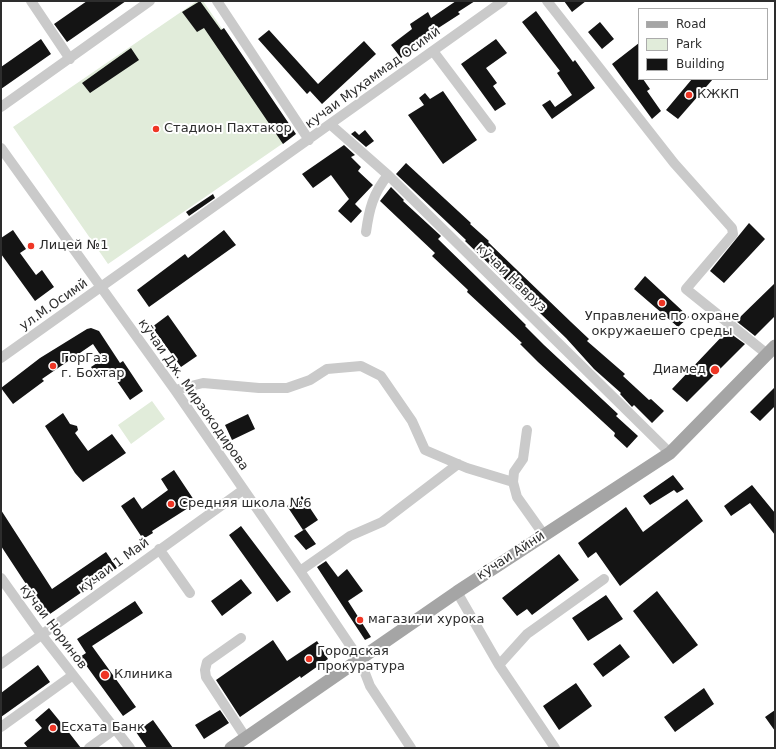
<!DOCTYPE html>
<html>
<head>
<meta charset="utf-8">
<style>
  body { margin:0 }
  #map { position:relative; width:776px; height:749px; overflow:hidden; background:#fff; font-family:"DejaVu Sans",sans-serif }
  canvas { display:block }
  .frame { position:absolute; inset:0; border:2px solid #2d2d2d; pointer-events:none }
  .legend { position:absolute; left:638px; top:8px; width:130px; height:72px; box-sizing:border-box; background:#fff; border:1px solid #ababab; margin:0; padding:5px 7px; list-style:none; font-size:12px; color:#2d2d2d }
  .legend li { display:flex; align-items:center; gap:8px; height:20px }
  .legend b { width:20px; border:1px solid #ababab }
</style>
</head>
<body>
<div id="map">
<canvas width="776" height="749"></canvas>
<div class="frame"></div>
<ul class="legend">
<li><b style="height:5px;background:#a5a5a5"></b>Road</li>
<li><b style="height:11px;background:#e1ecda"></b>Park</li>
<li><b style="height:11px;background:#141414"></b>Building</li>
</ul>
</div>
<script>
const ctx = document.querySelector('canvas').getContext('2d');
ctx.lineJoin = 'round';
function paint(path, color) {
  ctx.fillStyle = color;
  ctx.fill(path, 'evenodd');
}
function trace(path, color, width, dash) {
  ctx.strokeStyle = color;
  ctx.lineWidth = width;
  ctx.lineCap = dash ? 'butt' : 'round';
  ctx.setLineDash(dash || []);
  ctx.stroke(path);
}
function label(font, color, halo, rows, align = 'center') {
  ctx.font = font + ' "DejaVu Sans",sans-serif';
  ctx.lineWidth = 4;
  ctx.setLineDash([]);
  ctx.textBaseline = 'middle';
  ctx.strokeStyle = halo;
  ctx.fillStyle = color;
  for (const [text, x, y, turn = 0] of rows) {
    ctx.save();
    ctx.translate(x, y);
    ctx.rotate((+turn || 0) * Math.PI / 180);
    ctx.textAlign = isNaN(turn) ? turn : align;
    if (halo) ctx.strokeText(text, 0, 0);
    ctx.fillText(text, 0, 0);
    ctx.restore();
  }
}
paint(new Path2D(`
  M 197,1 L 203,1 L 295,135 L 108,264 L 13,127 Z
  M 152,401 L 165,419 L 131,444 L 118,425 Z`), '#e1ecda');
paint(new Path2D(`
  M 87,1 L 126,1 L 67,42 L 54,24 Z
  M 200,1 L 221,30 L 224,28 L 296,134 L 283,144 L 204,28 L 197,32 L 182,12 Z
  M 456,1 L 475,1 L 458,12 L 460,14 L 412,45 L 414,48 L 401,58 L 391,45 L 412,29 L 410,24 L 428,12 L 431,18 Z
  M 564,1 L 586,1 L 572,12 Z
  M 536,11 L 573,62 L 575,60 L 595,88 L 552,119 L 542,105 L 550,100 L 555,107 L 572,95 L 557,73 L 560,71 L 522,22 Z
  M 600,22 L 614,39 L 602,49 L 588,32 Z
  M 269,30 L 318,84 L 364,41 L 376,54 L 322,104 L 310,91 L 307,94 L 258,39 Z
  M 41,39 L 51,54 L 1,89 L 1,67 Z
  M 496,39 L 507,53 L 486,68 L 497,83 L 493,86 L 506,104 L 495,111 L 461,64 Z
  M 639,43 L 639,79 L 643,79 L 650,89 L 647,91 L 661,111 L 652,119 L 612,64 Z
  M 131,48 L 139,60 L 90,93 L 82,83 Z
  M 692,79 L 713,79 L 678,119 L 666,110 Z
  M 443,91 L 477,140 L 443,164 L 408,115 L 424,105 L 419,98 L 425,93 L 430,99 Z
  M 365,130 L 374,141 L 366,147 L 351,134 L 355,131 L 359,135 Z
  M 344,145 L 355,155 L 351,157 L 361,167 L 358,171 L 373,185 L 355,204 L 362,211 L 351,223 L 338,211 L 349,199 L 331,175 L 313,188 L 302,174 Z
  M 406,163 L 471,223 L 470,224 L 489,241 L 488,242 L 571,322 L 589,339 L 587,341 L 625,374 L 623,376 L 649,400 L 651,399 L 664,411 L 652,423 L 634,405 L 632,407 L 620,394 L 621,393 L 594,369 L 566,338 L 465,241 L 466,240 L 396,174 Z
  M 391,187 L 404,200 L 403,201 L 441,236 L 438,239 L 526,325 L 525,326 L 544,345 L 618,414 L 616,416 L 638,436 L 627,448 L 614,436 L 615,433 L 538,362 L 520,344 L 522,343 L 467,292 L 468,290 L 432,256 L 435,253 L 380,201 Z
  M 213,194 L 215,198 L 189,216 L 186,212 Z
  M 749,223 L 765,239 L 724,283 L 710,271 Z
  M 13,230 L 26,249 L 20,253 L 36,275 L 42,270 L 54,287 L 35,301 L 1,254 L 1,238 Z
  M 224,230 L 236,245 L 149,307 L 137,290 L 185,254 L 188,258 Z
  M 645,276 L 689,317 L 678,327 L 634,289 Z
  M 775,283 L 775,316 L 755,336 L 736,321 Z
  M 168,315 L 197,356 L 181,367 L 152,327 Z
  M 91,328 L 99,331 L 120,363 L 123,361 L 143,391 L 130,400 L 110,371 L 98,378 L 91,367 L 103,359 L 93,344 L 42,379 L 44,381 L 13,404 L 1,388 L 40,358 L 87,329 Z
  M 727,331 L 745,344 L 687,402 L 672,389 Z
  M 775,387 L 775,406 L 760,421 L 750,412 Z
  M 63,413 L 70,424 L 77,426 L 78,430 L 75,433 L 88,451 L 112,434 L 126,453 L 83,482 L 75,473 L 45,426 Z
  M 248,414 L 255,429 L 232,440 L 225,425 Z
  M 174,470 L 196,503 L 152,531 L 153,533 L 143,539 L 121,506 L 134,497 L 142,509 L 168,490 L 161,479 Z
  M 673,475 L 684,489 L 677,493 L 674,490 L 650,505 L 643,496 Z
  M 752,485 L 775,513 L 775,535 L 750,503 L 731,516 L 724,506 Z
  M 302,496 L 318,520 L 303,530 L 287,506 Z
  M 687,499 L 703,521 L 620,586 L 596,552 L 588,558 L 578,543 L 626,507 L 643,532 Z
  M 1,510 L 52,589 L 106,552 L 117,568 L 47,616 L 1,546 Z
  M 241,526 L 291,592 L 277,602 L 229,535 Z
  M 305,529 L 316,544 L 306,550 L 294,536 Z
  M 559,554 L 579,580 L 532,615 L 527,609 L 517,616 L 502,598 Z
  M 326,561 L 338,577 L 347,569 L 363,591 L 348,601 L 371,637 L 365,640 L 317,567 Z
  M 241,579 L 252,593 L 222,616 L 211,601 Z
  M 657,591 L 698,645 L 673,664 L 633,611 Z
  M 606,595 L 623,619 L 588,641 L 572,618 Z
  M 135,601 L 143,613 L 92,646 L 136,707 L 123,716 L 80,657 L 86,653 L 77,639 Z
  M 273,640 L 287,661 L 317,641 L 328,659 L 301,678 L 300,676 L 240,717 L 216,680 Z
  M 620,644 L 630,657 L 603,677 L 593,664 Z
  M 38,665 L 50,682 L 1,717 L 1,693 Z
  M 576,683 L 592,706 L 559,730 L 543,706 Z
  M 704,688 L 714,704 L 675,732 L 664,717 Z
  M 49,708 L 67,730 L 81,748 L 28,748 L 24,743 L 42,728 L 35,720 Z
  M 220,710 L 229,723 L 204,739 L 195,725 Z
  M 775,710 L 775,731 L 765,717 Z
  M 153,720 L 173,748 L 147,748 L 136,732 Z`), '#141414');
trace(new Path2D(`
  M 31,1 L 70,59
  M 217,1 L 309,140
  M 547,1 L 674,163 L 732,228 L 733,234 L 686,289 L 767,354
  M 433,51 L 491,128
  M 1,107 L 150,1
  M 331,125 L 388,175 L 670,453
  M 1,148 L 175,390 L 300,571 L 360,660 L 370,686 L 411,748
  M 366,232 C 369,210 373,193 388,175
  M 1,358 L 503,1
  M 175,390 L 203,383 L 259,388 L 287,388 L 310,380 L 327,369 L 361,366 L 381,376 L 412,421 L 425,450 L 467,468 L 513,482
  M 527,430 L 523,459 L 514,472 L 513,482 L 517,497 L 544,535
  M 159,549 L 190,593
  M 300,571 L 350,536 L 382,522 L 458,464
  M 1,578 L 41,634 L 130,748
  M 457,592 L 499,665 L 555,748
  M 241,638 L 207,662 L 205,670 L 206,677 L 246,738
  M 1,664 L 243,490
  M 499,665 L 527,634 L 604,579
  M 1,727 L 73,675
  M 89,748 L 115,729`), '#cacaca', 10);
trace(new Path2D(`
  M 231,748 L 457,592 L 670,453 L 775,346`), '#a5a5a5', 13);
for (const [x, y, r, color] of [
  [689,95,4,"#ef3625"],
  [156,129,4,"#ef3625"],
  [31,246,4,"#ef3625"],
  [662,303,4,"#ef3625"],
  [53,366,4,"#ef3625"],
  [715,370,5,"#ef3625"],
  [171,504,4,"#ef3625"],
  [360,620,4,"#ef3625"],
  [309,659,4,"#ef3625"],
  [105,675,5,"#ef3625"],
  [53,728,4,"#ef3625"]
]) {
  const dot = new Path2D();
  dot.arc(x, y, r, 0, 2 * Math.PI);
  ctx.fillStyle = color;
  ctx.fill(dot);
  trace(dot, '#fff', 1.5);
}
label('13px', '#2d2d2d', '#fff', [
  ["кучаи Муҳаммад Осимй",373,78,-36],
  ["кӯчаи Навруз",511,278,44],
  ["ул.М.Осимй",54,305,-35],
  ["кӯчаи Дж. Мирзокодирова",193,395,55],
  ["кӯчаи Айнӣ",511,556,-33],
  ["кӯчаи 1 Май",114,566,-36],
  ["кӯчаи Норинов",53,627,53]
]);
label('13px', '#2d2d2d', '#fff', [
  ["КЖКП",697,95],
  ["Стадион Пахтакор",164,129],
  ["Лицей №1",39,246],
  ["Управление по охране",662,317,"center"],
  ["окружаешего среды",662,332,"center"],
  ["ГорГаз",61,359],
  ["г. Бохтар",61,374],
  ["Диамед",706,370,"right"],
  ["Средняя школа №6",179,504],
  ["магазини хурока",368,620],
  ["Городская",317,652],
  ["прокуратура",317,667],
  ["Клиника",114,675],
  ["Есхата Банк",61,728]
], 'left');
</script>
</body>
</html>
